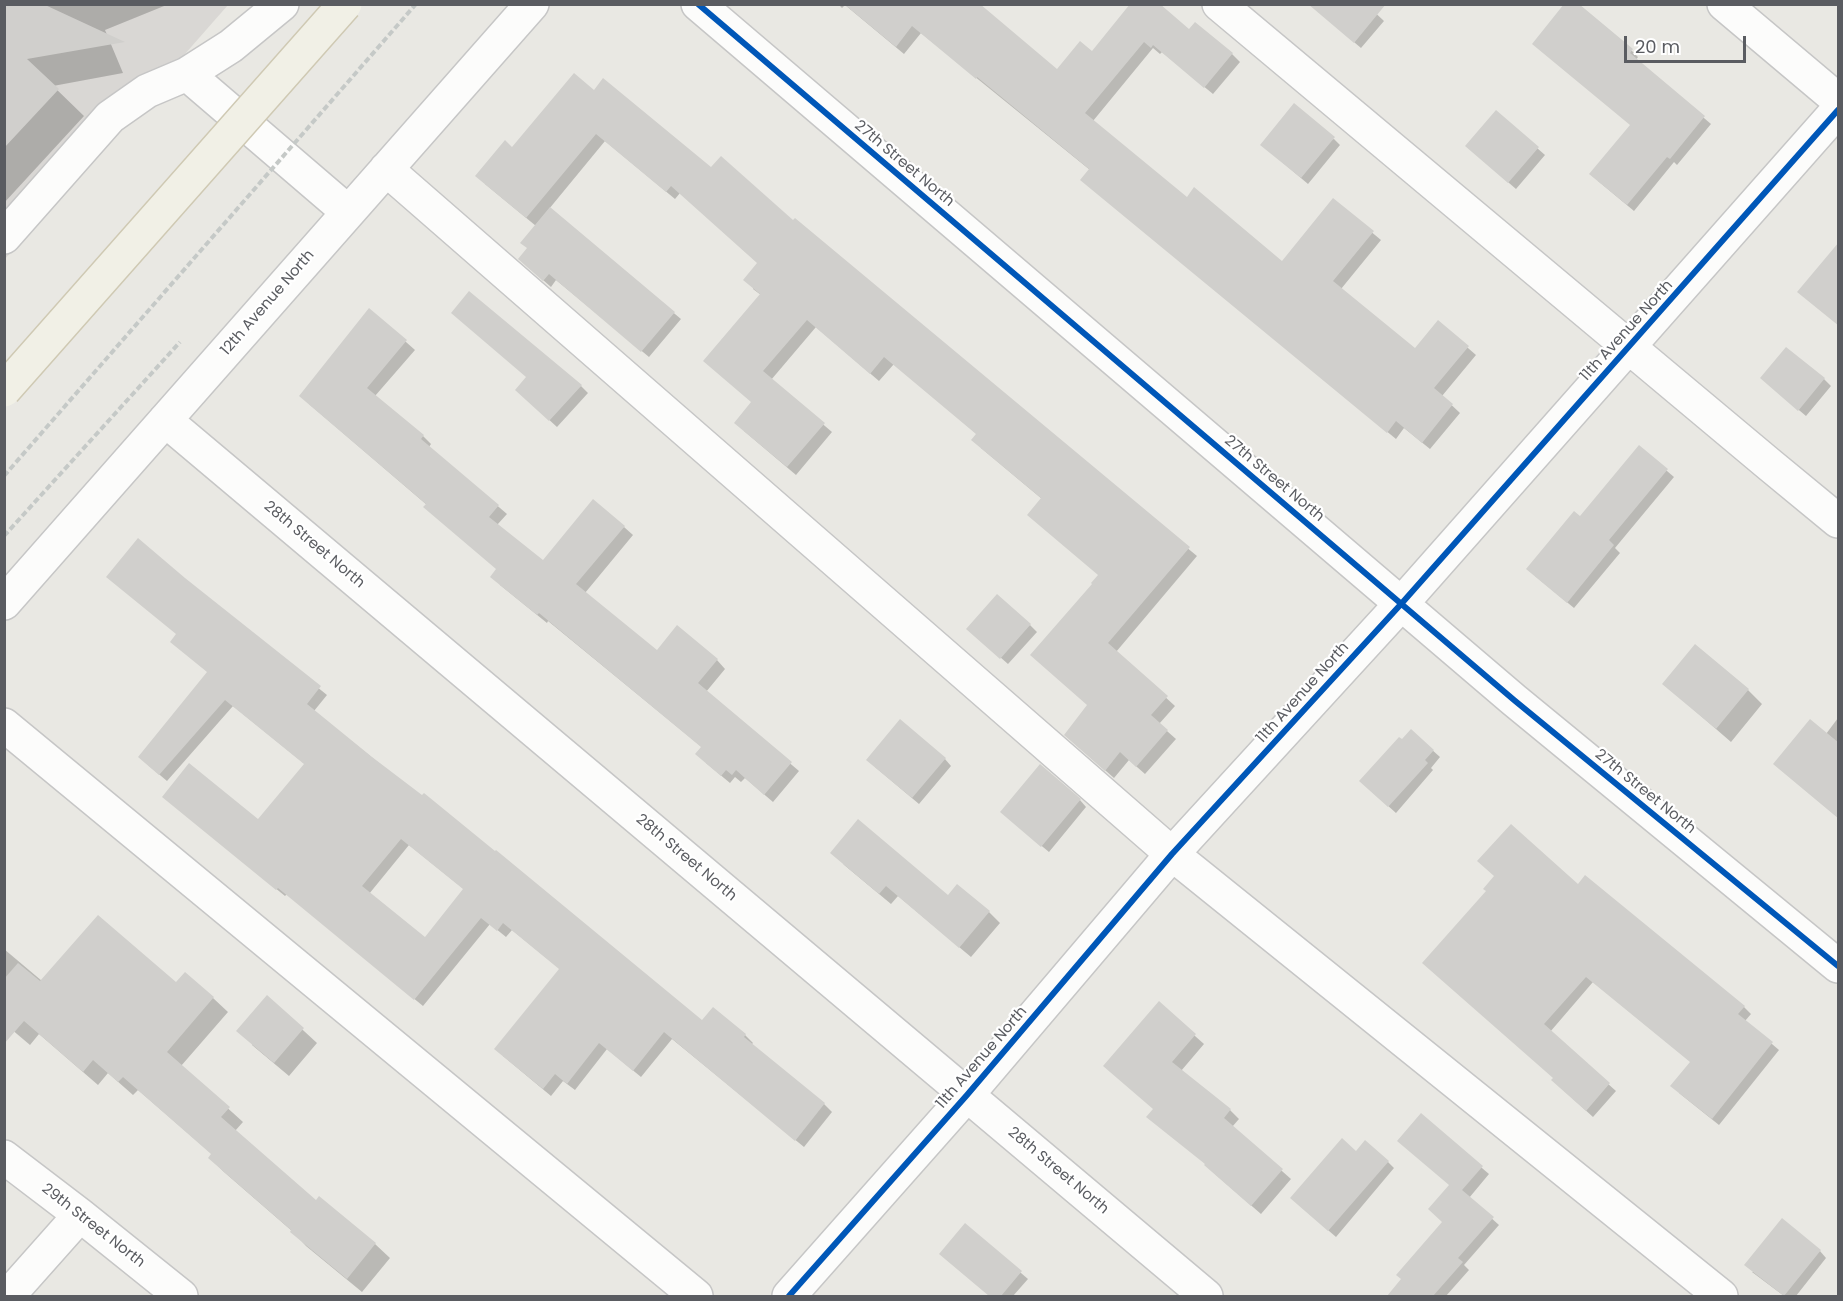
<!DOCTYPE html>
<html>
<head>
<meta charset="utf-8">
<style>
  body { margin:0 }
  #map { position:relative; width:1843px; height:1301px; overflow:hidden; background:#e9e8e3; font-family:Poppins,sans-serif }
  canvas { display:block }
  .frame { position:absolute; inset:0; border:6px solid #5a5c61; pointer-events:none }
  .scale { position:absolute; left:1624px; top:36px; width:122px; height:27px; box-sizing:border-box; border:3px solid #5a5c61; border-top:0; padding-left:8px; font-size:18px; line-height:21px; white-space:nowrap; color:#5a5c61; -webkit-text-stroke:4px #fff; paint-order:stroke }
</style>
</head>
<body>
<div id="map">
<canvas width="1843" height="1301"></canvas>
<div class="frame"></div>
<div class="scale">20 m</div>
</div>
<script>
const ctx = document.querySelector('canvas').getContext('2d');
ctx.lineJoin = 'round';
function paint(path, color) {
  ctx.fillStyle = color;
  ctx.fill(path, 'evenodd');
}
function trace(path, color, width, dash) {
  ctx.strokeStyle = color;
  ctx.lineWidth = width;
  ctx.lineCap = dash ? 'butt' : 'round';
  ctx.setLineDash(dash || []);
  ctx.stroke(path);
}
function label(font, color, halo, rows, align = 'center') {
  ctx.font = font + ' Poppins,sans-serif';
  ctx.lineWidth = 4.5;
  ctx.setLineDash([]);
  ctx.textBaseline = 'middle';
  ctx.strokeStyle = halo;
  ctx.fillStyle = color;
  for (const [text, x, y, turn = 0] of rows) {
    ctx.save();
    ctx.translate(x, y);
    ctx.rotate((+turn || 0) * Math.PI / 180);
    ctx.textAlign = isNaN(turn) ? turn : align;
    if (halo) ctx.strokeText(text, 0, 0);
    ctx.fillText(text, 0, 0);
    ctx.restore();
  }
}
paint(new Path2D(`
  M 5,5 L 228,5 L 5,259 Z`), '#d9d7d4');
paint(new Path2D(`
  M 4,4 L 169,4 L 105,30 L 123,73 L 53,86 L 84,116 L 4,203 Z
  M 838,4 L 978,4 L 1058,71 L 1092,53 L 1189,31 L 1232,54 L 1240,62 L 1213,94 L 1162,52 L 1160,54 L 1153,48 L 1093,121 L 1187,199 L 1283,263 L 1333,200 L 1381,240 L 1341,289 L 1415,350 L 1438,322 L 1476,355 L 1442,396 L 1460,413 L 1430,449 L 1404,428 L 1396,439 L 1090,187 L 1090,170 L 921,33 L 904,54 L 845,5 L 842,8 Z
  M 1309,4 L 1366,4 L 1384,21 L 1361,48 Z
  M 1534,44 L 1632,51 L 1638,57 L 1636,60 L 1711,124 L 1677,165 L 1674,162 L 1634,211 L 1598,181 L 1632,125 Z
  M 594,92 L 793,222 L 1197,556 L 1116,652 L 1175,706 L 1159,724 L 1176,739 L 1145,774 L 1129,760 L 1114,778 L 1074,743 L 1088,705 L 1094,584 L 1099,575 L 1029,515 L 1042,499 L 981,448 L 978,435 L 894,364 L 879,381 L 816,327 L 771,380 L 832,432 L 796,475 L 744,431 L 753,403 L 761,295 L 753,289 L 759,264 L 680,193 L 675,199 L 605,141 L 549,209 L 681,319 L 649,357 L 556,280 L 551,287 L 527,266 L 528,249 L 536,226 L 485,184 L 512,149 Z
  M 1496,112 L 1545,155 L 1516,189 L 1473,152 Z
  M 1334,139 L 1340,145 L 1308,184 L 1269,151 Z
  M 370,310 L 415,350 L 375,396 L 423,436 L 431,444 L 429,447 L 507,514 L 497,525 L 543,562 L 624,527 L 633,535 L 585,593 L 657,652 L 717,660 L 725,669 L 706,692 L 799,771 L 773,802 L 745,778 L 741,782 L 735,777 L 730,783 L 706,763 L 703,748 L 548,621 L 547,623 L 500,585 L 498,570 L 427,505 L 309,404 Z
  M 1824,379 L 1831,386 L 1806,416 L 1769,385 Z
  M 581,386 L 588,393 L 557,427 L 523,396 Z
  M 1639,447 L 1674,477 L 1615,548 L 1620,553 L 1574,608 L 1535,576 Z
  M 184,579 L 327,695 L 314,711 L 702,1022 L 713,1009 L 745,1035 L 753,1043 L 751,1045 L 824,1104 L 832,1112 L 804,1147 L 672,1039 L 641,1077 L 607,1049 L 575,1090 L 563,1081 L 551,1096 L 503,1056 L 560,969 L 512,930 L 506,937 L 490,924 L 423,1006 L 287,894 L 285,896 L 172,804 L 259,821 L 306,765 L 233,706 L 167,781 L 148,765 L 209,672 L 178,635 ZM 409,845 L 465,890 L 425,939 L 369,894 Z
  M 1030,625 L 1037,632 L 1008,664 L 975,635 Z
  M 1664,684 L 1748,690 L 1762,704 L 1731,742 Z
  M 1838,718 L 1838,818 L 1826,734 Z
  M 1411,731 L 1440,757 L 1431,768 L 1433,770 L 1396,813 L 1368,788 Z
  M 945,759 L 951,766 L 919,804 L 875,767 Z
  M 1080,800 L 1086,807 L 1049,852 L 1008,818 Z
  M 843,864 L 989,912 L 1000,923 L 971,957 L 898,896 L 891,904 Z
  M 1579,886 L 1744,1007 L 1751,1014 L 1745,1021 L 1779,1050 L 1719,1125 L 1679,1093 L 1691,1062 L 1593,982 L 1550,1032 L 1616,1091 L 1593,1117 L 1560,1087 L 1555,1078 L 1431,970 Z
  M 4,949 L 42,981 L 176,984 L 185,974 L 213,998 L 228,1012 L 181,1066 L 243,1122 L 235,1131 L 316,1202 L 319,1198 L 375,1244 L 390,1258 L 362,1292 L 306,1246 L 292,1231 L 224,1172 L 210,1158 L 212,1154 L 138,1090 L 133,1095 L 108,1073 L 98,1085 L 39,1034 L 30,1045 L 4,1023 Z
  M 267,997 L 317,1043 L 289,1076 L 252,1045 Z
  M 1159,1004 L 1204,1044 L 1181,1071 L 1230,1110 L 1239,1119 L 1232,1127 L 1291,1179 L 1261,1214 L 1215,1174 L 1154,1110 Z
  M 1421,1116 L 1489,1174 L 1469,1198 L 1499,1225 L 1464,1265 L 1469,1270 L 1446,1296 L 1399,1296 L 1393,1291 L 1444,1222 L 1450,1185 Z
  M 1356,1153 L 1388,1162 L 1394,1168 L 1336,1237 L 1299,1205 Z
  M 965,1225 L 1028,1279 L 1013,1296 L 990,1296 L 941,1254 Z
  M 1820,1251 L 1826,1258 L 1796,1296 L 1784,1296 L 1752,1272 Z`), '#0003');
paint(new Path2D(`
  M 4,4 L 43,4 L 125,42 L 27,59 L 59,89 L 4,148 Z
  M 844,4 L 980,4 L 1057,69 L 1080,41 L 1092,51 L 1130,4 L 1160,4 L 1189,29 L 1195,22 L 1233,53 L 1204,88 L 1153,45 L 1151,48 L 1144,42 L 1085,113 L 1187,197 L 1194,187 L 1282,261 L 1333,198 L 1374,231 L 1333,281 L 1415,348 L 1438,320 L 1469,346 L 1434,388 L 1453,404 L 1422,443 L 1396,421 L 1387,433 L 1080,180 L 1089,169 L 977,77 L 976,79 L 912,26 L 896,47 Z
  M 1308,4 L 1386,4 L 1354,43 Z
  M 1564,4 L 1579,4 L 1633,49 L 1630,53 L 1705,116 L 1670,159 L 1667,157 L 1627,205 L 1589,174 L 1630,125 L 1532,44 Z
  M 574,73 L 594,90 L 603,78 L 711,167 L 721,156 L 793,220 L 795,218 L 1190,547 L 1108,643 L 1168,696 L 1151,715 L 1168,730 L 1136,767 L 1120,752 L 1105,771 L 1064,735 L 1087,705 L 1030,655 L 1092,584 L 1091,583 L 1098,575 L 1027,515 L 1041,498 L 971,440 L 976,434 L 884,357 L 870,374 L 807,320 L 763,371 L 825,423 L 787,467 L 734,423 L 751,402 L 703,361 L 760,294 L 743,280 L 757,263 L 671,186 L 666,192 L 596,134 L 526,218 L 475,176 L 505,140 L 512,147 Z
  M 1294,103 L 1335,137 L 1301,178 L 1260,145 Z
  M 1496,110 L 1539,147 L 1508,183 L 1465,146 Z
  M 550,207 L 675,312 L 641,352 L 549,274 L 543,281 L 518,259 L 527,248 L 520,243 Z
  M 1839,242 L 1839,326 L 1797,292 Z
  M 469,291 L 582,385 L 549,421 L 515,390 L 526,377 L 451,313 Z
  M 369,308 L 407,340 L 367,388 L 424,435 L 421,439 L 499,505 L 489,517 L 543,560 L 593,499 L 625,526 L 576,584 L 657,650 L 677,625 L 718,659 L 698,683 L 792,762 L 764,795 L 736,770 L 732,775 L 726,770 L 721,776 L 695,754 L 701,747 L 539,613 L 537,615 L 490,577 L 496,569 L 423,507 L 426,504 L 299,396 Z
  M 1786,347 L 1825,378 L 1798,411 L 1760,378 Z
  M 1639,445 L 1668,469 L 1609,540 L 1614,545 L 1567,603 L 1526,569 L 1574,511 L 1580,516 Z
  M 138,538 L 185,578 L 321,686 L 307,704 L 372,757 L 422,795 L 424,793 L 495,851 L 496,850 L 702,1020 L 713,1007 L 746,1034 L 744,1037 L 825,1103 L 795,1141 L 664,1032 L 633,1071 L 599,1043 L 567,1084 L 555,1074 L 543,1089 L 494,1049 L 559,969 L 503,923 L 497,931 L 481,918 L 414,1000 L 278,888 L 276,890 L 162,797 L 189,763 L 258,819 L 304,764 L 225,700 L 159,775 L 138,757 L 207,672 L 170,642 L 176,634 L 106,577 ZM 401,839 L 463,889 L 425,937 L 362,886 Z
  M 997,594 L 1031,624 L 1000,659 L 966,629 Z
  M 1695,644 L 1749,689 L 1716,729 L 1662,684 Z
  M 900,719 L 946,758 L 912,798 L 866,760 Z
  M 1810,719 L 1839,743 L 1839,819 L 1773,764 Z
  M 1411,729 L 1434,750 L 1425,760 L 1428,763 L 1388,807 L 1359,781 L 1399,737 L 1402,739 Z
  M 1040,764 L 1081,799 L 1041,847 L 1000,812 Z
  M 858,819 L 948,895 L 957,884 L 990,911 L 959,948 L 886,886 L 879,894 L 830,853 Z
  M 1511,824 L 1578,884 L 1585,875 L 1745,1006 L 1738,1014 L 1773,1042 L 1712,1119 L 1670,1086 L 1690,1062 L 1586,977 L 1544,1024 L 1610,1083 L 1586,1111 L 1551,1080 L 1553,1078 L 1422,963 L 1486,891 L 1483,889 L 1494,876 L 1477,861 Z
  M 98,915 L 176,982 L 185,972 L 214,997 L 167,1052 L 230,1107 L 221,1117 L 316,1200 L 319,1196 L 376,1243 L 347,1279 L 290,1232 L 291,1230 L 208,1158 L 211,1154 L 123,1077 L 118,1082 L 93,1060 L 83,1072 L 24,1021 L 4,1044 L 4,979 L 18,963 L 40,981 Z
  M 267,995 L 304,1028 L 274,1063 L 236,1031 Z
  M 1159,1001 L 1196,1034 L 1172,1062 L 1231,1109 L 1224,1118 L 1283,1169 L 1251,1206 L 1204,1165 L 1205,1164 L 1146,1117 L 1153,1109 L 1103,1066 Z
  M 1421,1113 L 1483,1166 L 1462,1190 L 1494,1217 L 1458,1258 L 1463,1262 L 1433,1296 L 1387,1296 L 1401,1279 L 1396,1275 L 1442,1222 L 1428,1209 L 1449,1185 L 1397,1141 Z
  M 1342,1138 L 1356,1151 L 1365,1140 L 1389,1161 L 1328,1231 L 1290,1198 Z
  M 1782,1218 L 1821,1250 L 1784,1296 L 1744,1265 Z
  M 965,1223 L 1022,1271 L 1001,1296 L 989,1296 L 939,1254 Z`), '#d0cfcc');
const minor = new Path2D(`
  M 698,4 L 1514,700 L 1838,966
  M 1219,4 L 1770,465 L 1838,521
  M 1724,4 L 1838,100
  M 187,74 L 231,46 L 282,4
  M 386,169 L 1172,854 L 1721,1296
  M 4,237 L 110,117 L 147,91 L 187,74 L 348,212
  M 165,420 L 1206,1296
  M 4,603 L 532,4
  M 4,725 L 696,1296
  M 4,1157 L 80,1215 L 181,1296
  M 8,1296 L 80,1215
  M 789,1296 L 967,1095 L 1172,854 L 1402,603 L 1838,110`);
trace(minor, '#c6c6c6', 36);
trace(new Path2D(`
  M 4,536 L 180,342`), '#c5c9c7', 4, [6, 3]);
trace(minor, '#fcfcfb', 33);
const majorBridge = new Path2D(`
  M 4,390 L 345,4`);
trace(majorBridge, '#cfc9b3', 36, []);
trace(new Path2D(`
  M 4,476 L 416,4`), '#c5c9c7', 4, [6, 3]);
trace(majorBridge, '#f1f0e6', 33);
trace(new Path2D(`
  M 698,4 L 1514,700 L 1838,966
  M 789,1296 L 967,1095 L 1172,854 L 1402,603 L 1838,110`), '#0057b8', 6);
label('15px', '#5a5c61', '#fff', [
  ["27th Street North",904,164,40],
  ["12th Avenue North",268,303,-49],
  ["11th Avenue North",1627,331,-48],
  ["27th Street North",1274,479,40],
  ["28th Street North",314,545,40],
  ["11th Avenue North",1303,693,-48],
  ["27th Street North",1645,792,39],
  ["28th Street North",686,858,40],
  ["11th Avenue North",982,1058,-49],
  ["28th Street North",1058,1171,40],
  ["29th Street North",93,1226,38]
]);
</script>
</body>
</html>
